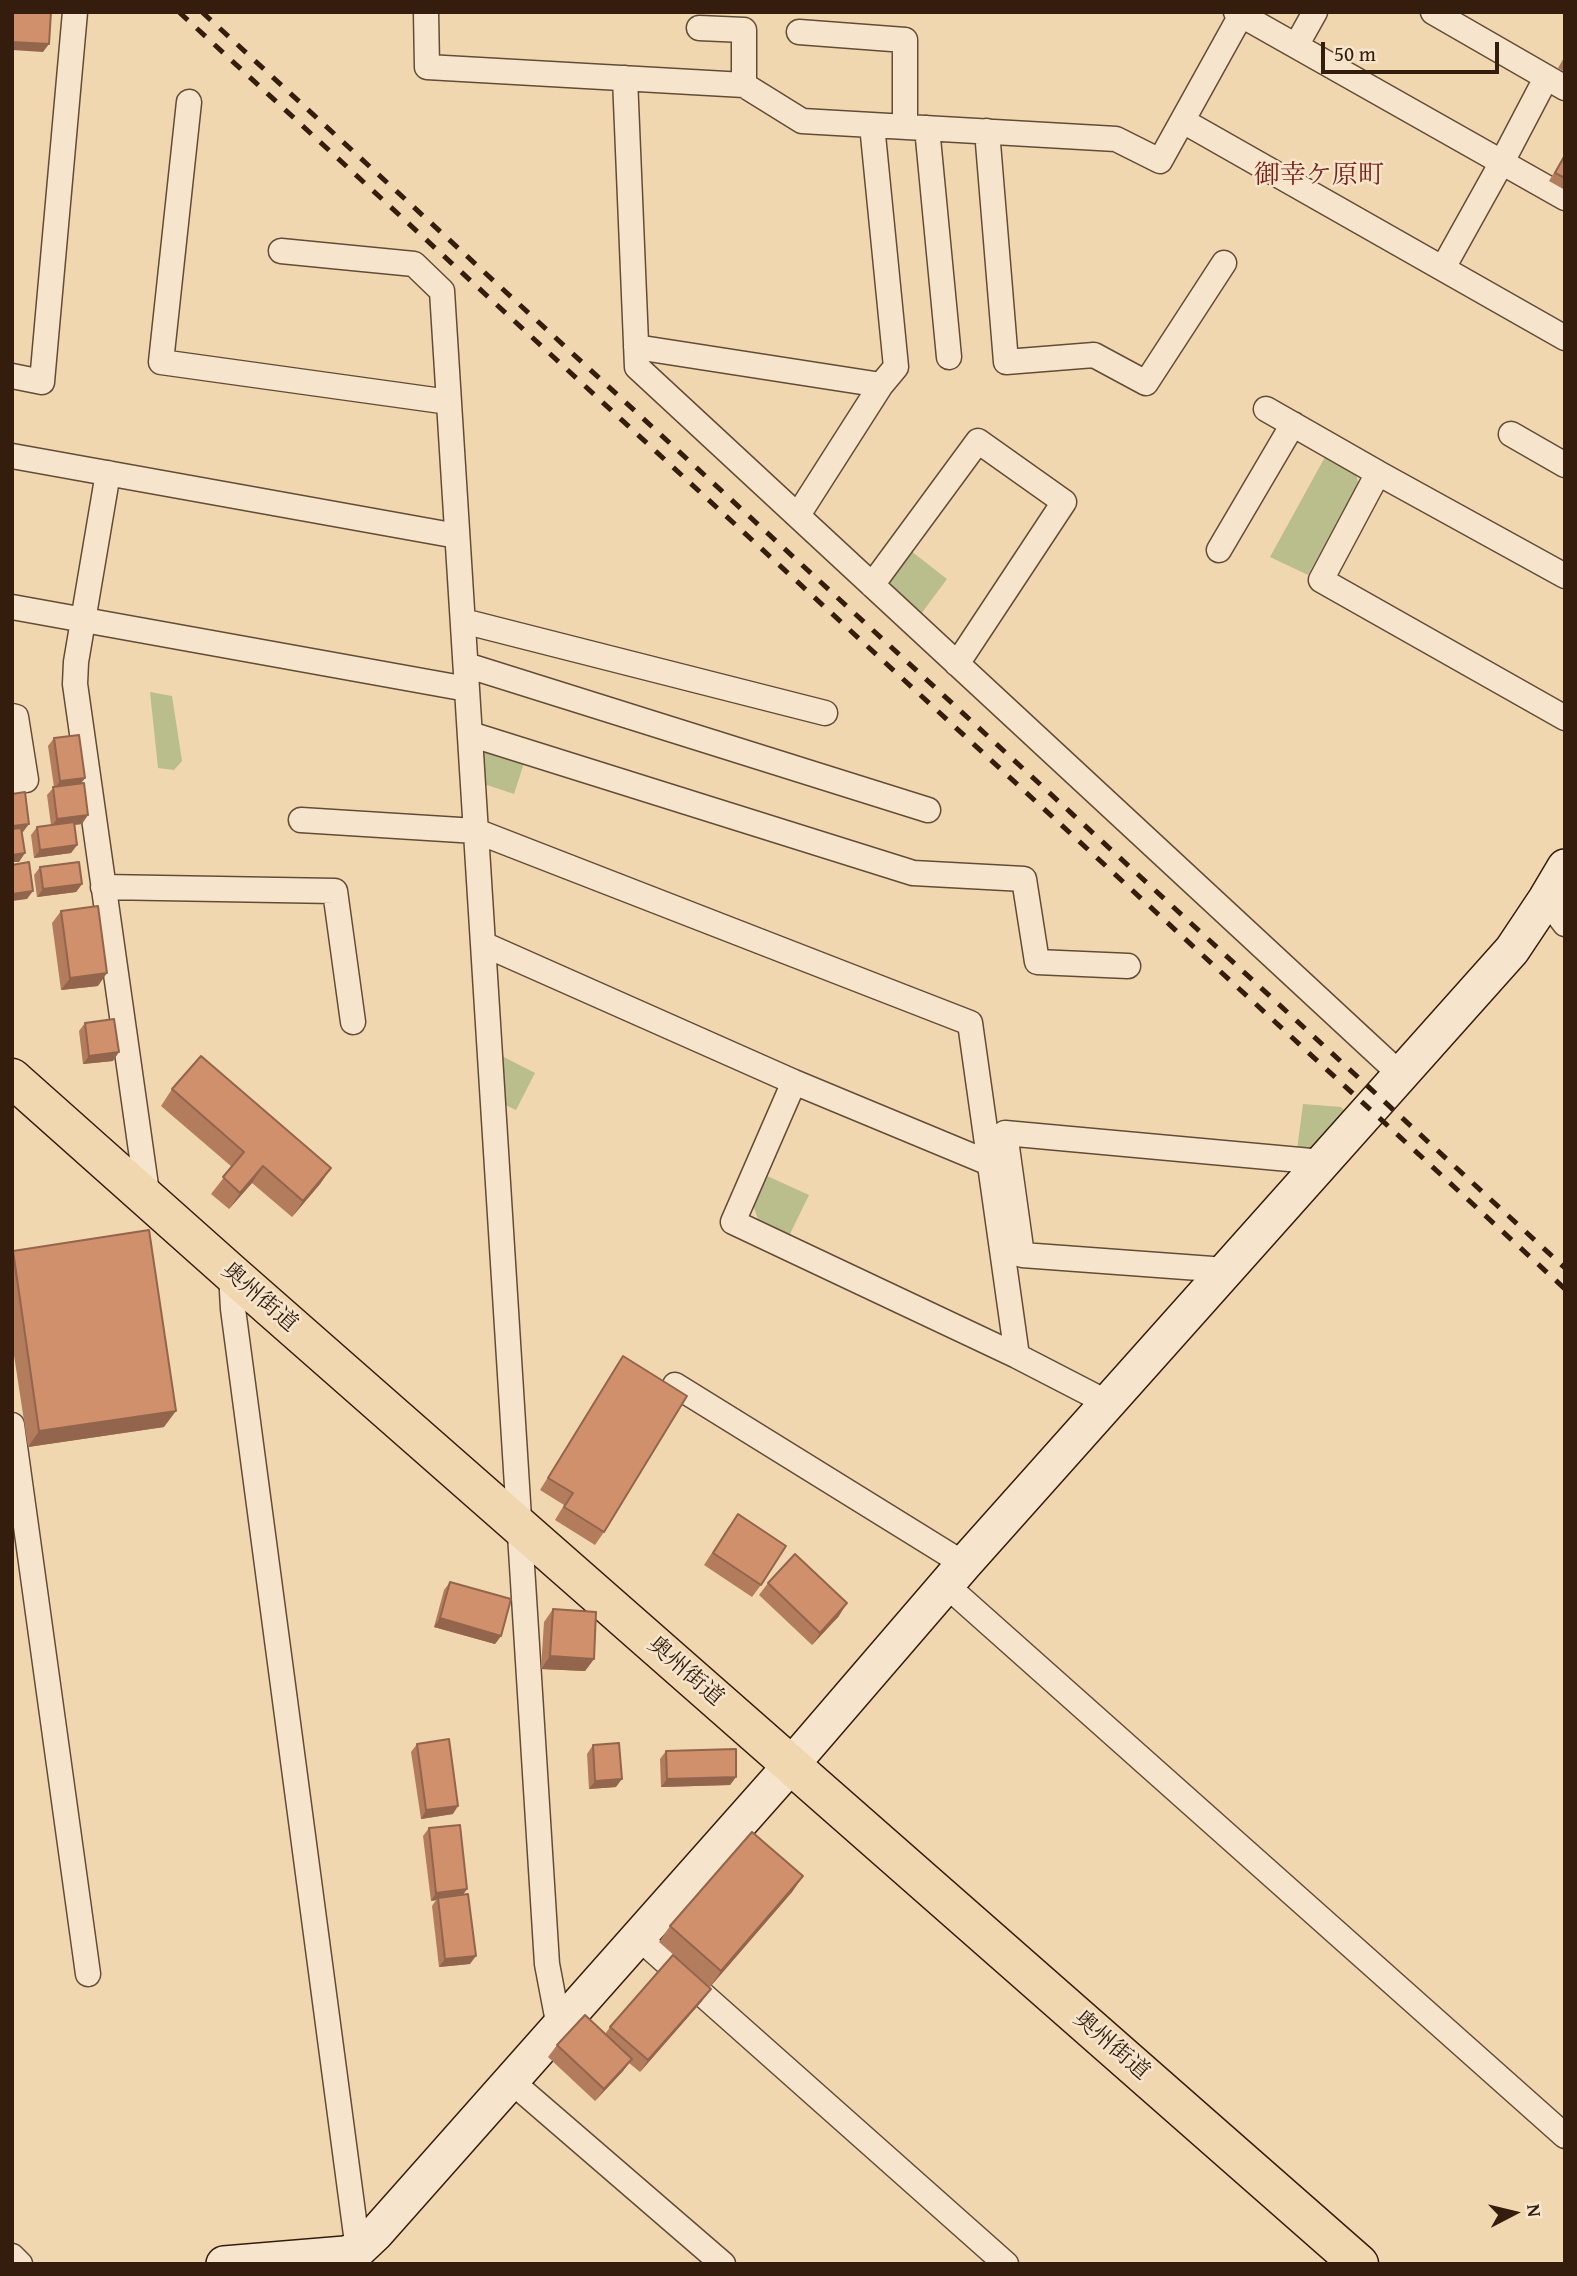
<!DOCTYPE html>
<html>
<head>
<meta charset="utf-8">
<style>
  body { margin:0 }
  #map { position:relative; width:1577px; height:2276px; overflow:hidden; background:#f1d7b0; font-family:"Gentium Book Plus",serif }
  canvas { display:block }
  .frame { position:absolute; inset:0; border:14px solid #341d0d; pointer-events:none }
  .north { position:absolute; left:1479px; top:2178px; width:70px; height:70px; -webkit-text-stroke:5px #f6e5cc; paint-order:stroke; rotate:83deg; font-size:19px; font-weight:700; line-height:28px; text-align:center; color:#341d0d }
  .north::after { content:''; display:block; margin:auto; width:24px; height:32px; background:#341d0d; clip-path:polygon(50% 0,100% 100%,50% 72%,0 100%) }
  .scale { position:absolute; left:1321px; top:42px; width:178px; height:32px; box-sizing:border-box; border:4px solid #341d0d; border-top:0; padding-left:9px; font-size:21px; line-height:24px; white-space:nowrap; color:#341d0d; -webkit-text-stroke:5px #f6e5cc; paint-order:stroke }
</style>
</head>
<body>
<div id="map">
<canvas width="1577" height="2276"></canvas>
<div class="frame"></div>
<div class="north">N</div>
<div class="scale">50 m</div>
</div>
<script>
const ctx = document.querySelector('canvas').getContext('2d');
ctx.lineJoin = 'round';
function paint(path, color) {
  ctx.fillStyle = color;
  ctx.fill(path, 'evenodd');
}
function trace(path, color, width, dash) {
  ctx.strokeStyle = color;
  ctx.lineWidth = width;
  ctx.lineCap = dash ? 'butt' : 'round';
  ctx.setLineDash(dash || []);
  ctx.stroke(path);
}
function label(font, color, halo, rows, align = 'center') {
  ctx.font = font + ' "Gentium Book Plus","Noto Serif JP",serif';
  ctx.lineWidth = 5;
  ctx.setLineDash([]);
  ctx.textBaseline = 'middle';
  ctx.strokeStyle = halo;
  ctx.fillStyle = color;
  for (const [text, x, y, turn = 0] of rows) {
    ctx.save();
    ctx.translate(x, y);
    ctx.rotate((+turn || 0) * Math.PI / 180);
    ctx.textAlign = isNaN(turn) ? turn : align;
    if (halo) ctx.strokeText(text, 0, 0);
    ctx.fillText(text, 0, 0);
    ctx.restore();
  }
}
paint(new Path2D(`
  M 1325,457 L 1356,473 L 1358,483 L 1308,575 L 1270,557 Z
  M 911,551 L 947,579 L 918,618 L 892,596 L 890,582 Z
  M 150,692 L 172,696 L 182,761 L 174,770 L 158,768 Z
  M 482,746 L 525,760 L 514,794 L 475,781 Z
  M 494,1052 L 535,1073 L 516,1110 L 497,1101 Z
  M 1303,1104 L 1341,1107 L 1347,1113 L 1314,1151 L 1297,1150 Z
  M 765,1175 L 809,1195 L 789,1236 L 759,1222 L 753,1205 Z`), '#b9be8c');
const street = new Path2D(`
  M 426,12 L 427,67 L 744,85 L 802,121 L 1116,139 L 1160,161 L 1241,15
  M 1236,12 L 1565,198
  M 1433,12 L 1565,88
  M 699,28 L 744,30 L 744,85
  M 799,32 L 905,40 L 905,127
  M 1296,46 L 1315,12
  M 625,78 L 637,367 L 1400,1074
  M 189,102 L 161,362 L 449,402
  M 1183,121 L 1565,338
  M 927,128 L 949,357
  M 987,131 L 1006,362 L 1094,355 L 1146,383 L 1224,263
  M 281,251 L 414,264 L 442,291 L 547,1964 L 559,2027
  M 1443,268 L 1502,162 L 1546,78
  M 636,347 L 881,385 L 896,367 L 872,125
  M 12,376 L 42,382 L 75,12
  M 1266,409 L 1378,473 L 1321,580 L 1565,718
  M 1511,434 L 1565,465
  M 12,456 L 457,536
  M 108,473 L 76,662 L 75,684 L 148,1200
  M 1378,473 L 1565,576
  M 798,515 L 881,385
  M 1219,550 L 1293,424
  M 872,585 L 978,441 L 1064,502 L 957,664
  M 12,607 L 467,689
  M 463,621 L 825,713
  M 466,665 L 928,810
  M 12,716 L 16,717 L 26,780 L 12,782
  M 470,734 L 913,873 L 1024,879 L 1037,962 L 1128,966
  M 301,820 L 476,831 L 970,1023 L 1017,1356
  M 103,887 L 335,891 L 353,1022
  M 1546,899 L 1565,924
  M 483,944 L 794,1082 L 989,1163
  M 794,1082 L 733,1222 L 1017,1356 L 1108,1403
  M 1226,1270 L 1022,1255 L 1005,1133 L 1322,1162
  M 231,1273 L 233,1309 L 358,2250
  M 675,1385 L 964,1564
  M 12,1425 L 88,1974
  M 946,1585 L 1565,2136
  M 639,1938 L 1006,2264
  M 511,2081 L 723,2264
  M 12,2256 L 20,2264`);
const secondary = new Path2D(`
  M 224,2264 L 345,2254 L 358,2250 L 376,2233 L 791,1765 L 964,1564 L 1512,950 L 1546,899 L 1565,867`);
const highway = new Path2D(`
  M 12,1078 L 231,1273 L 1359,2264`);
trace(street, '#634c36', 27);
trace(secondary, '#341d0d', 38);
trace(highway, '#341d0d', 41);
trace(street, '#f6e5cc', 24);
trace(secondary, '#f6e5cc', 35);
trace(highway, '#f1d7b0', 38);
trace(new Path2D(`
  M 179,12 L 1565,1289
  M 202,12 L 1565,1268`), '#341d0d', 5, [12, 12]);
paint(new Path2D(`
  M 1565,56 L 1565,72 L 1558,68 Z
  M 1565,154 L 1565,190 L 1549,181 Z
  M 54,738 L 85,778 L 81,783 L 82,824 L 74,825 L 77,845 L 71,853 L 34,858 L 31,835 L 37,827 L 51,825 L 47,795 L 54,787 L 48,746 Z
  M 40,867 L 82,884 L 76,892 L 37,897 L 34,875 Z
  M 61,911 L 98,986 L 61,990 L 52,923 Z
  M 85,1023 L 113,1061 L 83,1064 L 79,1031 Z
  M 172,1089 L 331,1168 L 320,1184 L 292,1217 L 252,1183 L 229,1209 L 211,1194 L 232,1167 L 161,1106 Z
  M 12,1251 L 164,1427 L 28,1447 L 12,1342 Z
  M 623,1356 L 604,1532 L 595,1545 L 555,1520 L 564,1505 L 540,1490 Z
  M 729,1526 L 761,1585 L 752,1597 L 704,1565 Z
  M 450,1582 L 501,1636 L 495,1644 L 434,1627 L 444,1590 Z
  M 768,1583 L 839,1616 L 812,1645 L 759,1595 Z
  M 553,1609 L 594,1659 L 585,1671 L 541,1669 L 544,1622 Z
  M 417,1744 L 453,1814 L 421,1819 L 411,1752 Z
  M 593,1745 L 616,1787 L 589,1789 L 587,1754 Z
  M 666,1751 L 736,1777 L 730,1785 L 661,1787 L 660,1759 Z
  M 429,1828 L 463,1895 L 470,1964 L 439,1967 L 432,1906 L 436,1900 L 431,1901 L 423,1836 Z
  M 803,1876 L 792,1892 L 710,1987 L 659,1942 L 670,1926 Z
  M 702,2001 L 640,2072 L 629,2063 L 623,2071 L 595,2101 L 548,2057 L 557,2045 L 605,2034 L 610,2027 Z`), '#b37c5d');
paint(new Path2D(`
  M 12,42 L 49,44 L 43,52 L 12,50 Z
  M 85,778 L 79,786 L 54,789 L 60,781 Z
  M 88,815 L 82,824 L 51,827 L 57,819 Z
  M 29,824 L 23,832 L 12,834 L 12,826 Z
  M 77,845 L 71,853 L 34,858 L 40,850 Z
  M 25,853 L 19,862 L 12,862 L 12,855 Z
  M 82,884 L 76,892 L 37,897 L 43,889 Z
  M 33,891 L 27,899 L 12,901 L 12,894 Z
  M 107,973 L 98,986 L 61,990 L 70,978 Z
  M 119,1052 L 113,1061 L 83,1064 L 89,1056 Z
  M 263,1166 L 252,1183 L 229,1209 L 240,1193 Z
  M 331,1168 L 320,1184 L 292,1217 L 303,1201 Z
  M 176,1411 L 164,1427 L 28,1447 L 39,1431 Z
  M 847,1603 L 839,1616 L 812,1645 L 820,1633 Z
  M 440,1618 L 501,1636 L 495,1644 L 434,1627 Z
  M 550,1656 L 594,1659 L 585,1671 L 541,1669 Z
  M 736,1777 L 730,1785 L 661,1787 L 667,1779 Z
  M 622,1779 L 616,1787 L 589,1789 L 595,1781 Z
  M 458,1806 L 453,1814 L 421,1819 L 426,1810 Z
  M 803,1876 L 792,1892 L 710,1987 L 721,1971 Z
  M 467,1889 L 461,1898 L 438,1898 L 436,1900 L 431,1901 L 436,1893 Z
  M 476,1956 L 470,1964 L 439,1967 L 445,1959 Z
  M 711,1989 L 702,2001 L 640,2072 L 648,2060 Z
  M 632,2059 L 623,2071 L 595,2101 L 604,2089 Z`), '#92654c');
const building = new Path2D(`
  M 12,12 L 51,12 L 49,44 L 12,42 Z
  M 1565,155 L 1565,178 L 1555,173 Z
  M 79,735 L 85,778 L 60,781 L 54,738 Z
  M 84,783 L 88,815 L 57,819 L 53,787 Z
  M 25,792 L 29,824 L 12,826 L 12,794 Z
  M 74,822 L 77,845 L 40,850 L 37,827 Z
  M 21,828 L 25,853 L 12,855 L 12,829 Z
  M 29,862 L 33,891 L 12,894 L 12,865 Z
  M 79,862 L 82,884 L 43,889 L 40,867 Z
  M 98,906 L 107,973 L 70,978 L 61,911 Z
  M 114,1019 L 119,1052 L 89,1056 L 85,1023 Z
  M 201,1056 L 331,1168 L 303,1201 L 263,1166 L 240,1193 L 223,1177 L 244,1152 L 172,1089 Z
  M 149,1230 L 176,1411 L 39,1431 L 13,1251 Z
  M 623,1356 L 687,1396 L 604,1532 L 564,1507 L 573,1493 L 548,1478 Z
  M 738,1514 L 786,1546 L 761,1585 L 713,1553 Z
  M 795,1554 L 847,1603 L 820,1633 L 768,1583 Z
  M 450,1582 L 511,1599 L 501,1636 L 440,1618 Z
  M 553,1609 L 596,1612 L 594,1659 L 550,1656 Z
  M 449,1739 L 458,1806 L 426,1810 L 417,1744 Z
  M 619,1743 L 622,1779 L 595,1781 L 593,1745 Z
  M 736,1749 L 736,1777 L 667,1779 L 666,1751 Z
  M 460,1825 L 467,1889 L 436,1893 L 429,1828 Z
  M 752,1832 L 803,1876 L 721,1971 L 670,1926 Z
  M 468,1894 L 476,1956 L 445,1959 L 438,1898 Z
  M 673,1955 L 711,1989 L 648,2060 L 610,2027 Z
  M 585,2015 L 632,2059 L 604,2089 L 557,2045 Z`);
paint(building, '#d0906c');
trace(building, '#92654c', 2);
label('23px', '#341d0d', '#f6e5cc', [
  ["奥州街道",259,1298,41],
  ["奥州街道",685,1672,41],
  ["奥州街道",1111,2046,41]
]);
label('26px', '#7a1f14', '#f6e5cc', [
  ["御幸ケ原町",1319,176]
]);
</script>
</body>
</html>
